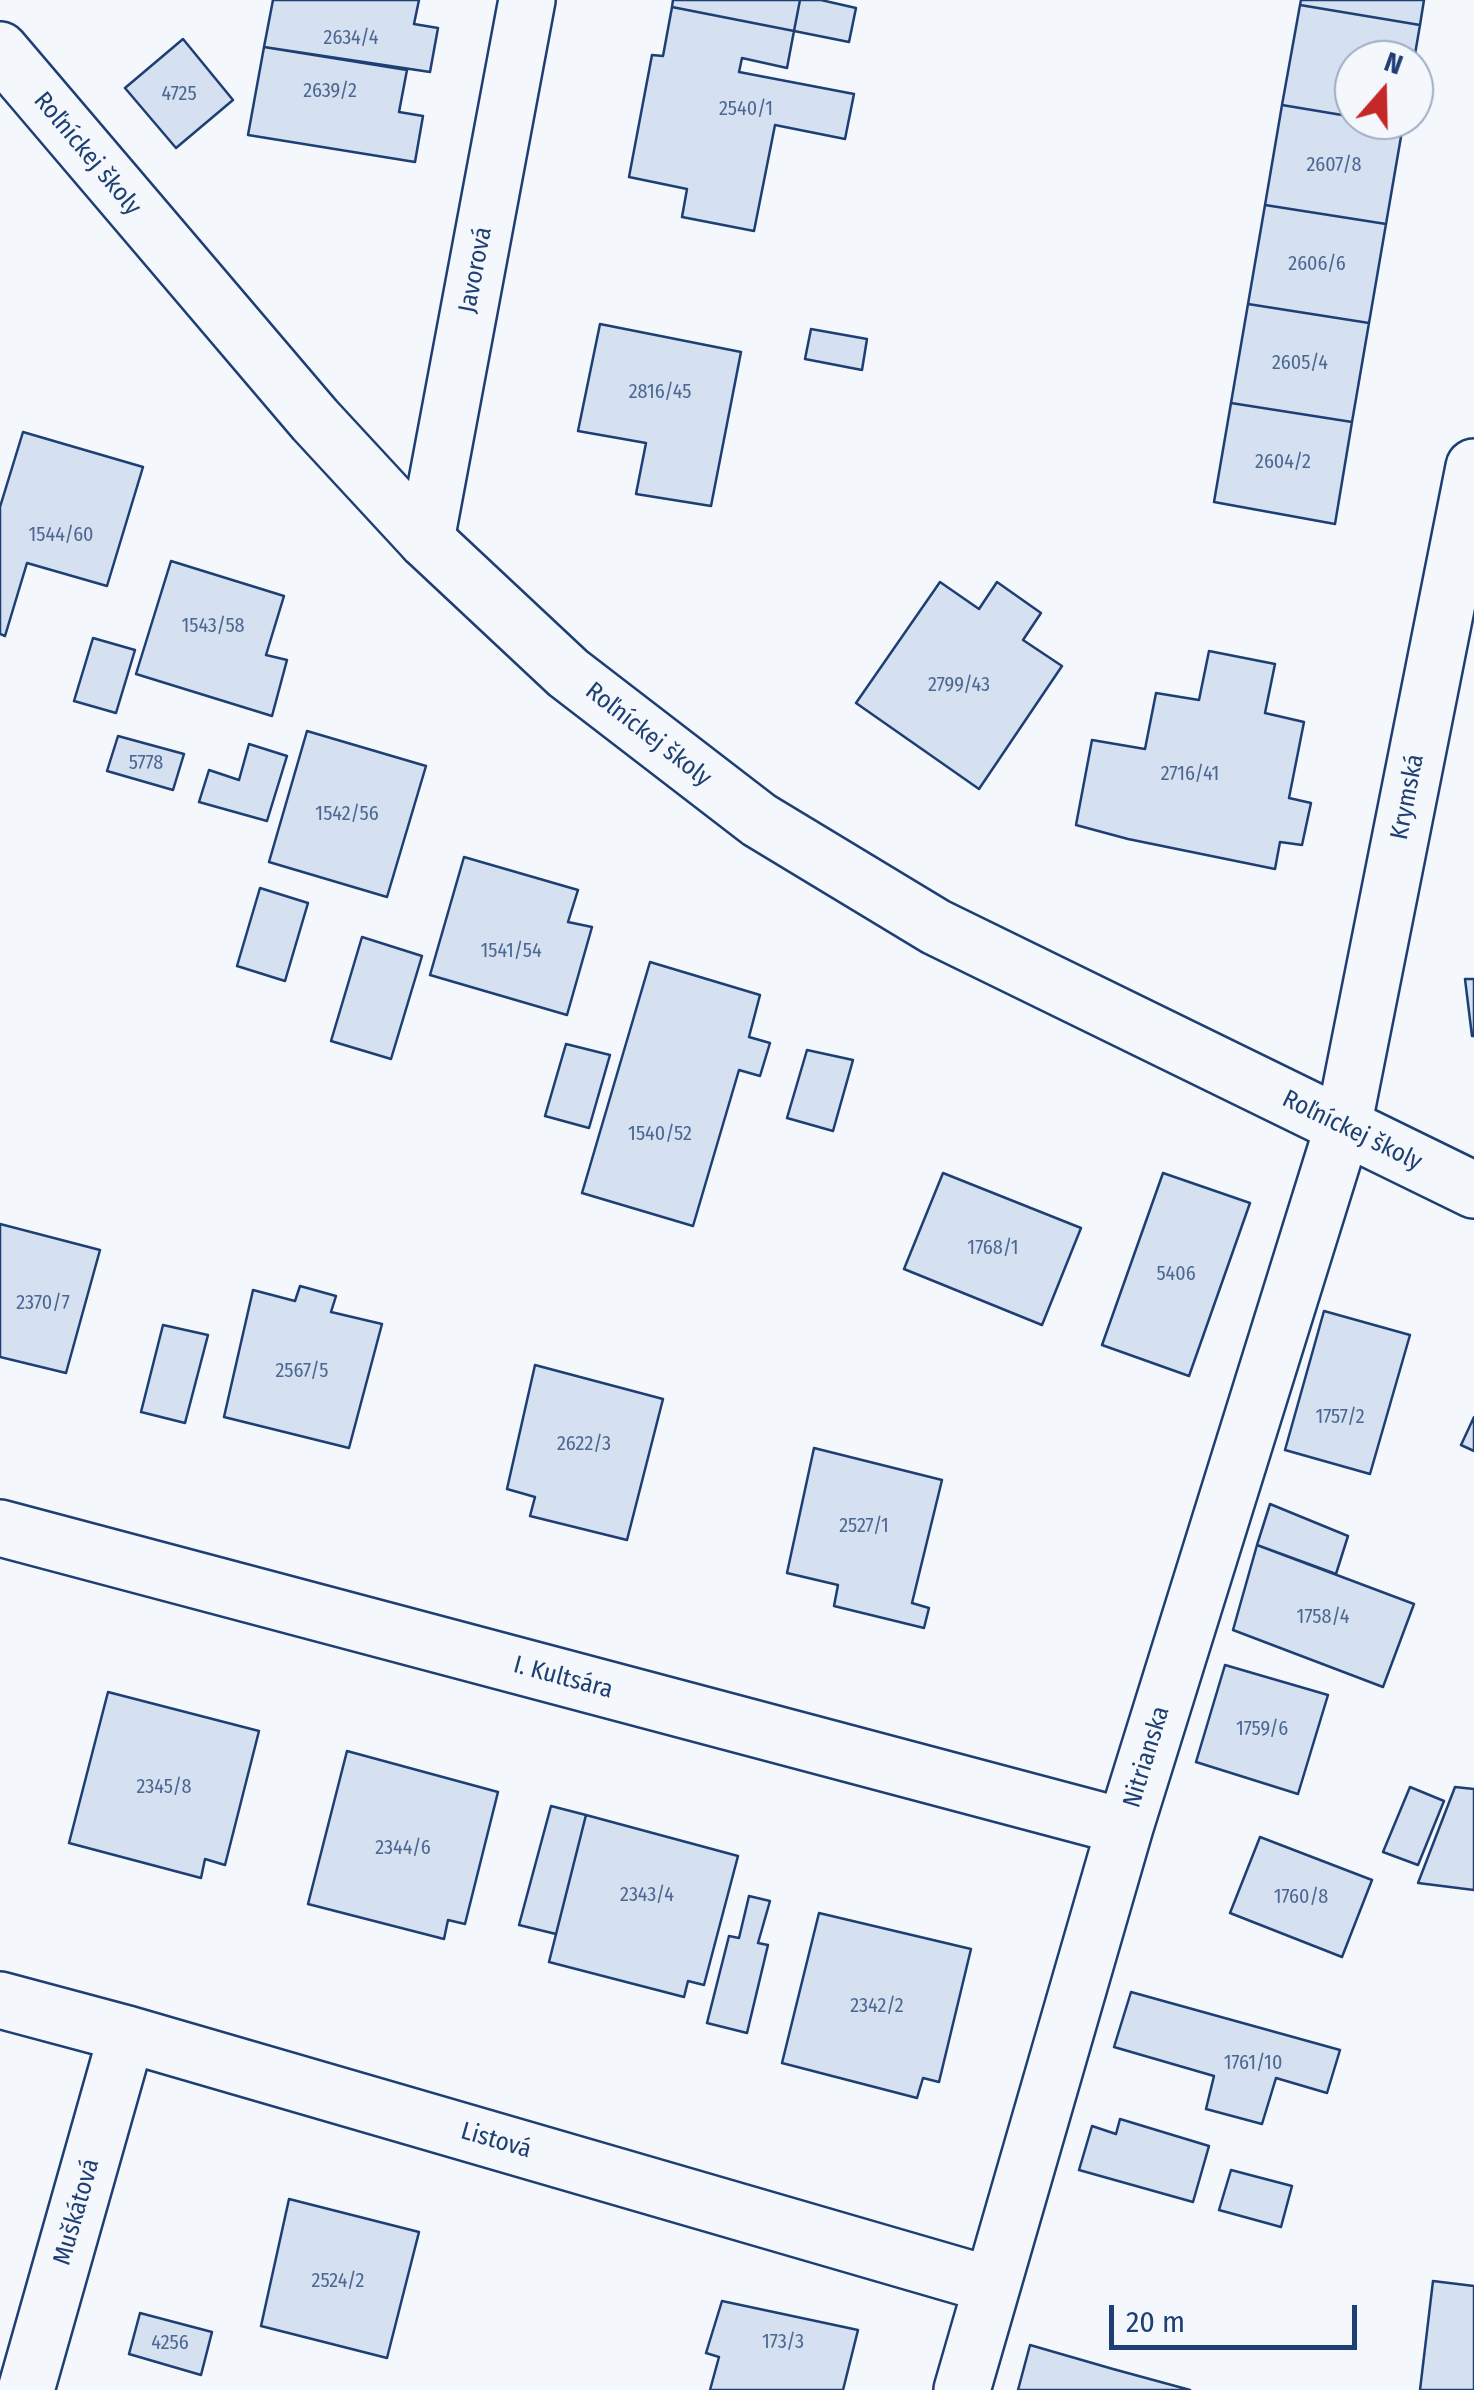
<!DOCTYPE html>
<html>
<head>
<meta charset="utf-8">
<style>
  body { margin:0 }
  #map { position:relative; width:1474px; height:2390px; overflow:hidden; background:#f4f7fb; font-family:"Fira Sans Condensed",sans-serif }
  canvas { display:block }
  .north { position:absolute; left:1334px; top:40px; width:100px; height:100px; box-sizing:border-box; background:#f4f7fb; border:2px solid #9eadc5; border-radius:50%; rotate:20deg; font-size:28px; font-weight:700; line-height:40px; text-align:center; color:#1d3f73 }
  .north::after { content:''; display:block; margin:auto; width:35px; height:45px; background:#c62828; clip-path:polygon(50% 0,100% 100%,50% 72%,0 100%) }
  .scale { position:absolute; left:1109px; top:2305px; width:248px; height:45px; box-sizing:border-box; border:5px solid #1d3f73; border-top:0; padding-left:12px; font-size:30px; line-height:35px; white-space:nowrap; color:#1d3f73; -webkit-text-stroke:8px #f4f7fb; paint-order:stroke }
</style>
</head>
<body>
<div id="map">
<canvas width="1474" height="2390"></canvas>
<div class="north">N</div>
<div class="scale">20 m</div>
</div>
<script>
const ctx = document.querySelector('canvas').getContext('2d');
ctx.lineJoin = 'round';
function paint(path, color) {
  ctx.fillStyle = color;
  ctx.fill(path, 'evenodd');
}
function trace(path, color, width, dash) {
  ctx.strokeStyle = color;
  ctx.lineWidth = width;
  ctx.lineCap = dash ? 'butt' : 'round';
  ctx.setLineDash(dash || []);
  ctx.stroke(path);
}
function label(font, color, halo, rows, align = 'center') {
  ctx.font = font + ' "Fira Sans Condensed",sans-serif';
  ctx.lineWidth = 8;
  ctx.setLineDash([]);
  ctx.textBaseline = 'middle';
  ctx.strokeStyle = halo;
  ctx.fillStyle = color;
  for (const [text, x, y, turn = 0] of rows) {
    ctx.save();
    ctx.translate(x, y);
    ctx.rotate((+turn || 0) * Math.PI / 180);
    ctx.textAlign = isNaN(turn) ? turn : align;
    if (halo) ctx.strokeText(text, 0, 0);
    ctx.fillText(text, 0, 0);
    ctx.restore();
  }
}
const building = new Path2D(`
  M 273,0 L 419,0 L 414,24 L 438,28 L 430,72 L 264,47 Z
  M 673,0 L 800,0 L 794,31 L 672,7 Z
  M 800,0 L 821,0 L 856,8 L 849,42 L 794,31 Z
  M 1301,0 L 1424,0 L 1420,25 L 1300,5 Z
  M 1300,5 L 1420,25 L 1414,60 L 1354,60 L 1354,117 L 1282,105 Z
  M 672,7 L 794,31 L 787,68 L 742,58 L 739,72 L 854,94 L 845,139 L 775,125 L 754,231 L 682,217 L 687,189 L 629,177 L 652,55 L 663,56 Z
  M 183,39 L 233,100 L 176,148 L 125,88 Z
  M 264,47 L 407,70 L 399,112 L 423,116 L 415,162 L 248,135 Z
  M 1282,105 L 1354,117 L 1354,120 L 1403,125 L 1386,224 L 1265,205 Z
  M 1265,205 L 1386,224 L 1369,323 L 1248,304 Z
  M 1248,304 L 1369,323 L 1352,422 L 1231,403 Z
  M 600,324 L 741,352 L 711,506 L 636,494 L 646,443 L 578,431 Z
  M 811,329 L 867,339 L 862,370 L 805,359 Z
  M 1231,403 L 1352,422 L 1335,524 L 1214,502 Z
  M 23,432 L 143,467 L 107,586 L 27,563 L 5,636 L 0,634 L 0,507 Z
  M 171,561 L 284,596 L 266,655 L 287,660 L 272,716 L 136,674 Z
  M 940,582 L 979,609 L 997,582 L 1041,613 L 1023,640 L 1062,666 L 979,789 L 856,703 Z
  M 93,638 L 135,650 L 116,713 L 74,701 Z
  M 1209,651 L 1275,664 L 1265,713 L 1304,722 L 1289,798 L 1311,803 L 1302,845 L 1280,842 L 1275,869 L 1128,839 L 1076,825 L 1092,740 L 1145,749 L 1156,693 L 1199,700 Z
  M 307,731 L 426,766 L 387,897 L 269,862 Z
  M 118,736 L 184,754 L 173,790 L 107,771 Z
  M 249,744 L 287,756 L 267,821 L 199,802 L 209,770 L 239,780 Z
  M 464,857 L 578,890 L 568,922 L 592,927 L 567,1015 L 430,975 Z
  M 260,888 L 308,903 L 285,981 L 237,966 Z
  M 362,937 L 422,956 L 391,1059 L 331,1041 Z
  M 650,962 L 760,995 L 749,1037 L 770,1043 L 760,1076 L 739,1070 L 693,1226 L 582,1193 Z
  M 1465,979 L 1474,979 L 1474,1036 L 1472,1036 Z
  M 566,1044 L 610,1055 L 589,1128 L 545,1116 Z
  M 807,1050 L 853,1060 L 833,1131 L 787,1118 Z
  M 943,1173 L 1081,1228 L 1042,1325 L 904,1269 Z
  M 1163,1173 L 1250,1203 L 1189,1376 L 1102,1345 Z
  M 0,1224 L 100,1250 L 66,1373 L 0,1357 Z
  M 300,1286 L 336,1296 L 331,1312 L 382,1324 L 349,1448 L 224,1417 L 253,1290 L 295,1301 Z
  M 1324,1311 L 1410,1335 L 1370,1474 L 1285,1450 Z
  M 163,1325 L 208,1335 L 185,1423 L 141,1412 Z
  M 535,1365 L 663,1399 L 627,1540 L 530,1516 L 535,1497 L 507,1489 Z
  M 1474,1417 L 1474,1451 L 1461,1445 Z
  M 814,1448 L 942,1480 L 912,1603 L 929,1608 L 924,1628 L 834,1606 L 838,1585 L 787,1573 Z
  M 1270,1504 L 1348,1536 L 1336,1574 L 1257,1545 Z
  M 1257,1545 L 1414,1604 L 1383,1687 L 1233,1630 Z
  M 1225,1665 L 1328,1695 L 1298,1794 L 1196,1762 Z
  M 108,1692 L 259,1731 L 225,1865 L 205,1859 L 201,1878 L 69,1843 Z
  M 347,1751 L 498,1792 L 465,1924 L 448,1920 L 444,1939 L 308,1904 Z
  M 1410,1787 L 1444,1801 L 1418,1865 L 1383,1852 Z
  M 1455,1787 L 1474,1789 L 1474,1890 L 1418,1883 Z
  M 551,1806 L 586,1815 L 556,1934 L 519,1925 Z
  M 586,1815 L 738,1856 L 704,1985 L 688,1981 L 684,1997 L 549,1962 Z
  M 1260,1837 L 1372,1880 L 1342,1957 L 1230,1913 Z
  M 749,1896 L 770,1901 L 758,1943 L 768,1945 L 747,2033 L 707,2023 L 729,1936 L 739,1938 Z
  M 819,1913 L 971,1949 L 939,2082 L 923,2078 L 917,2098 L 782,2063 Z
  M 1131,1992 L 1340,2050 L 1327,2093 L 1276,2078 L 1262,2124 L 1206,2109 L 1214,2076 L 1114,2047 Z
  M 1120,2119 L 1209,2146 L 1193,2202 L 1079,2170 L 1092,2126 L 1116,2134 Z
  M 1231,2170 L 1292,2186 L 1281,2227 L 1219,2210 Z
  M 289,2199 L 419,2232 L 387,2358 L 261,2326 Z
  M 1433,2281 L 1474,2286 L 1474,2390 L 1420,2390 Z
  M 722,2301 L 858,2330 L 843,2390 L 710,2390 L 719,2357 L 706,2353 Z
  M 140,2313 L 212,2332 L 201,2375 L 129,2354 Z
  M 1030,2345 L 1113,2369 L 1190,2390 L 1018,2390 Z`);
paint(building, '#d5e0f0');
trace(building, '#1d3f73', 2.5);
const minor = new Path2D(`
  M 426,540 L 527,0
  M 0,1528 L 1125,1827
  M 0,2000 L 127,2034 L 991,2285
  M 26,2390 L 127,2034
  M 962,2390 L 1125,1827 L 1343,1127 L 1474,467`);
const major = new Path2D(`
  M 0,50 L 315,420 L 426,540 L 568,673 L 759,820 L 936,927 L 1474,1190`);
trace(minor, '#1d3f73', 60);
trace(major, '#1d3f73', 60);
trace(minor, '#f4f7fb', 55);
trace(major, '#f4f7fb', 55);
label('20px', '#4b6792', null, [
  ["2634/4",351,38],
  ["2639/2",330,91],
  ["4725",179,94],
  ["2540/1",746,109],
  ["2607/8",1334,165],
  ["2606/6",1317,264],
  ["2605/4",1300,363],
  ["2816/45",660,392],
  ["2604/2",1283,462],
  ["1544/60",61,535],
  ["1543/58",213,626],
  ["2799/43",959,685],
  ["5778",146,763],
  ["2716/41",1190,774],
  ["1542/56",347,814],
  ["1541/54",511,951],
  ["1540/52",660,1134],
  ["1768/1",993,1248],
  ["5406",1176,1274],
  ["2370/7",43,1303],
  ["2567/5",302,1371],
  ["1757/2",1340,1417],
  ["2622/3",584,1444],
  ["2527/1",864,1526],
  ["1758/4",1323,1617],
  ["1759/6",1262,1729],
  ["2345/8",164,1787],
  ["2344/6",403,1848],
  ["2343/4",647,1895],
  ["1760/8",1301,1897],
  ["2342/2",877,2006],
  ["1761/10",1253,2063],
  ["2524/2",338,2281],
  ["173/3",783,2342],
  ["4256",170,2343]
]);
label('25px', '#1d3f73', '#f4f7fb', [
  ["Roľníckej školy",87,154,50],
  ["Javorová",476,270,-79],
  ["Roľníckej školy",648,735,38],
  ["Krymská",1408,797,-79],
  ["Roľníckej školy",1352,1131,26],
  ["I. Kultsára",563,1678,15],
  ["Nitrianska",1147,1757,-73],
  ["Listová",496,2141,16],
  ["Muškátová",77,2212,-74]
]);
</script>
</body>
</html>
